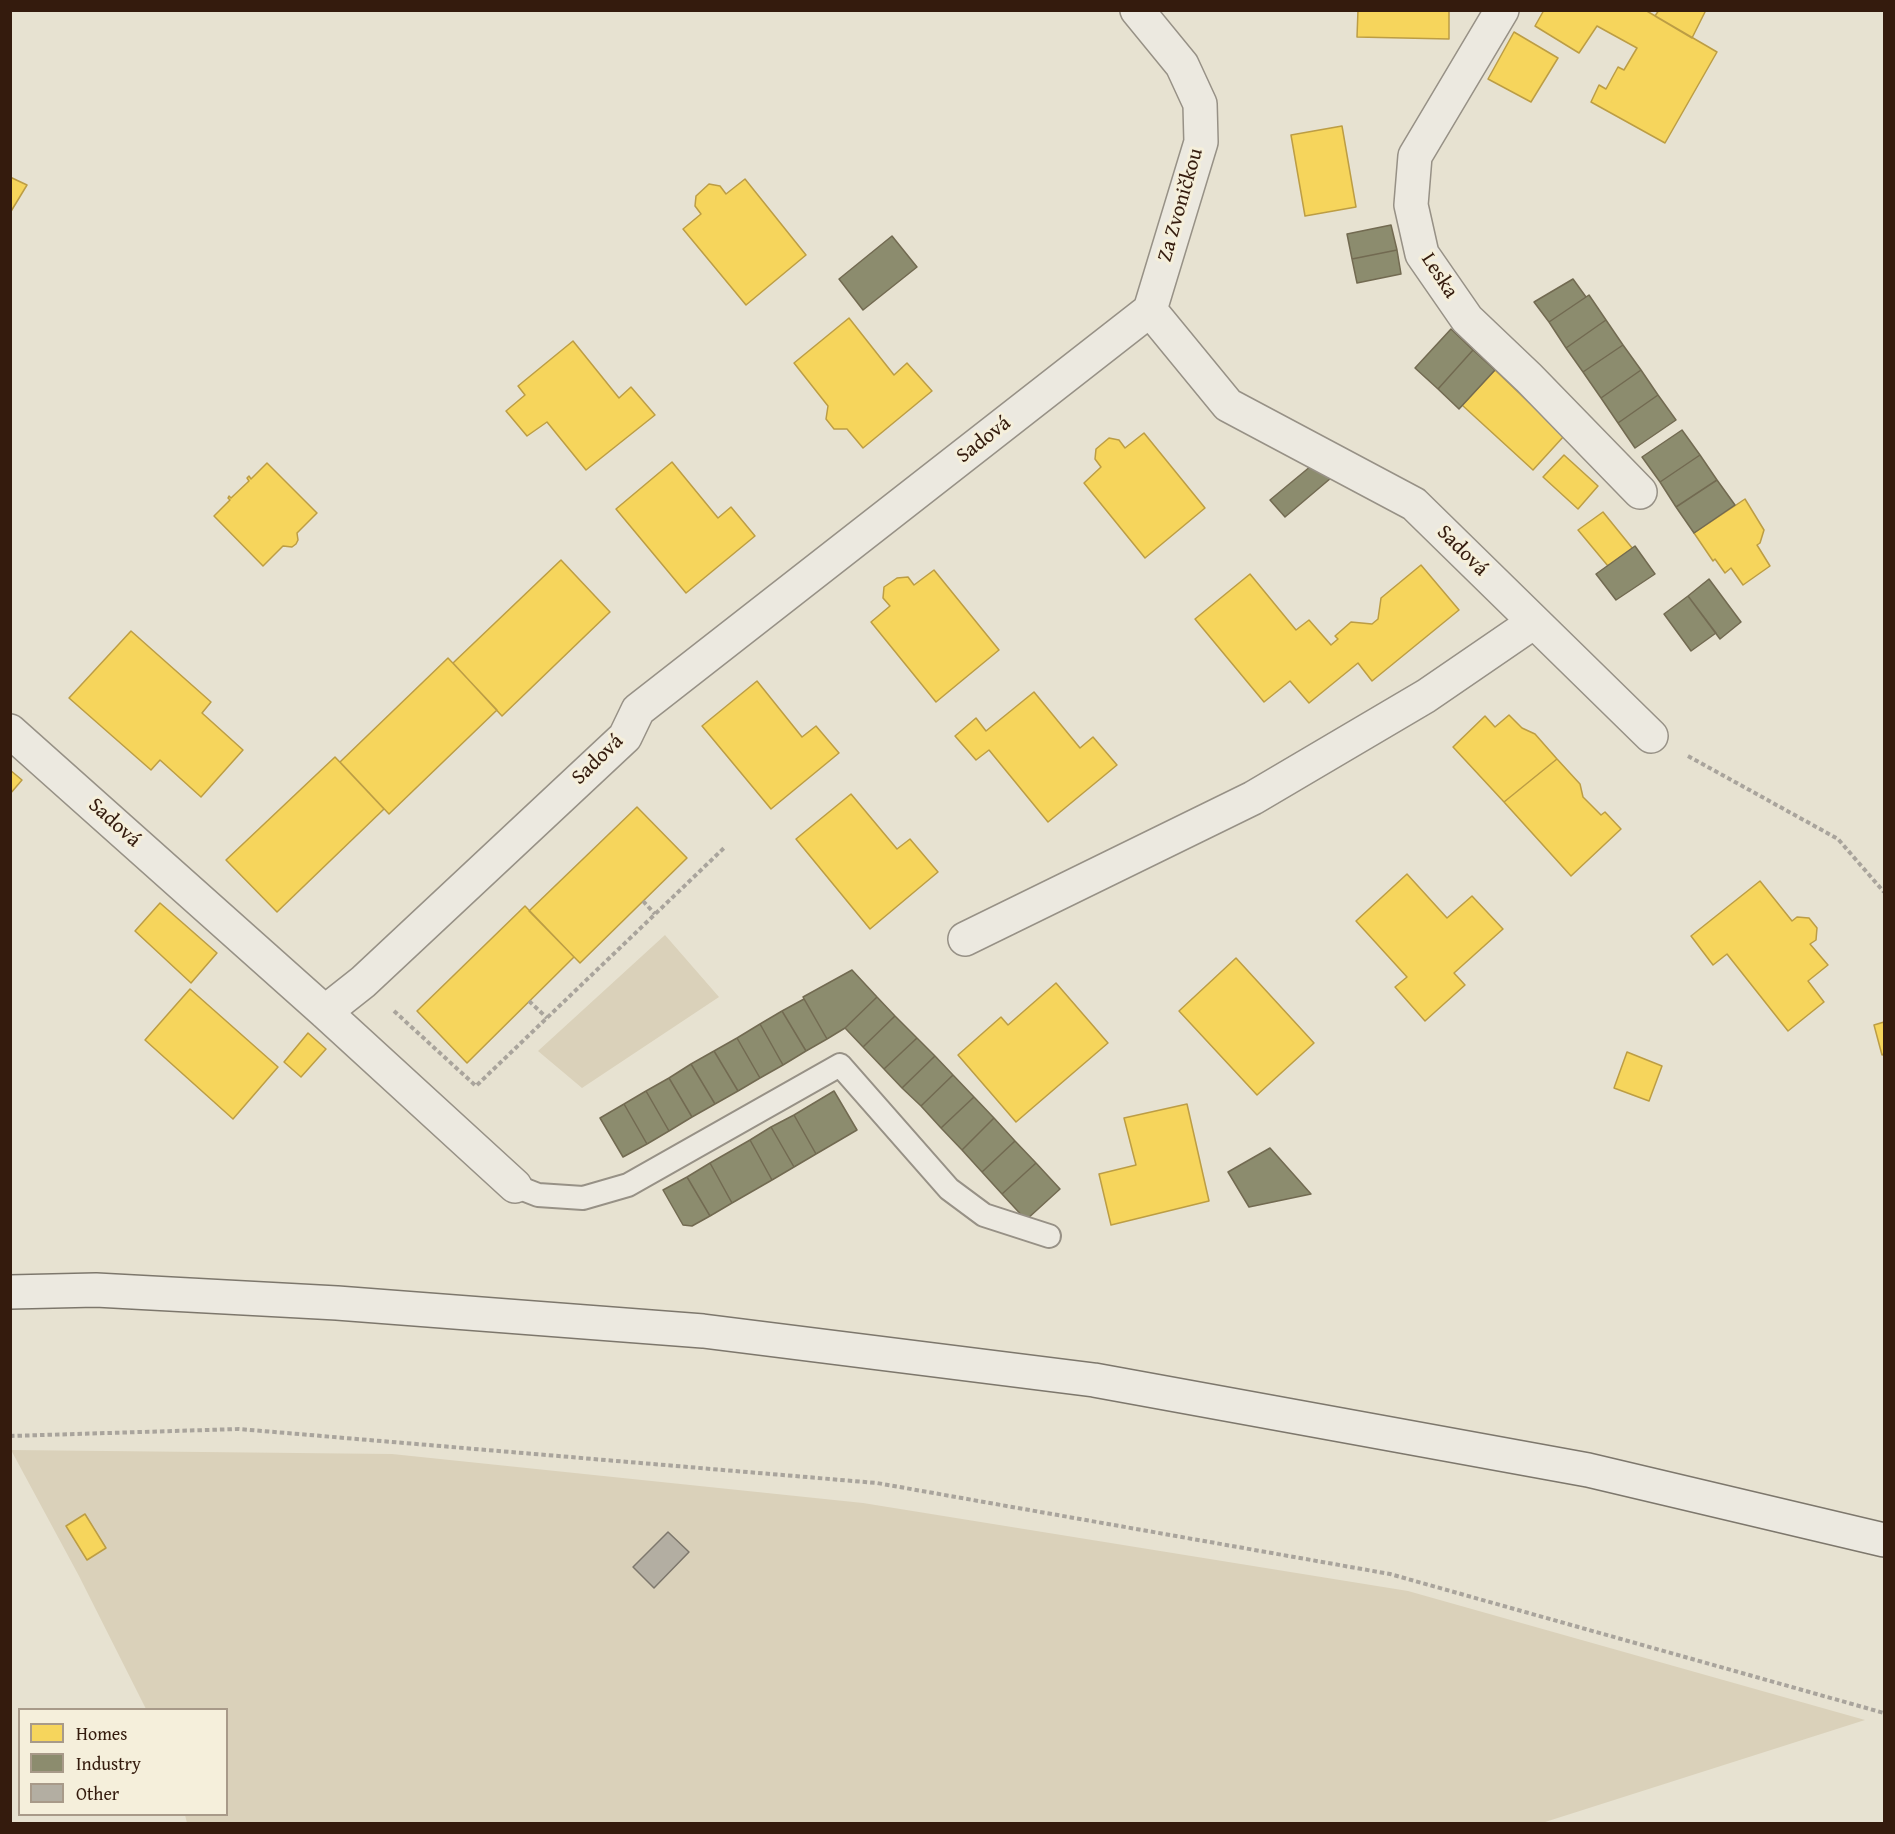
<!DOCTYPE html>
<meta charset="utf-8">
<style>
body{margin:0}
#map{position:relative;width:1895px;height:1834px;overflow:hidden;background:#e7e2d1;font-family:"Gentium Book Plus",serif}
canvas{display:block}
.frame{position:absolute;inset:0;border:12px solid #341b0d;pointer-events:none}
.legend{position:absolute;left:18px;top:1708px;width:210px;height:108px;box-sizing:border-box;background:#f5efdb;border:2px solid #a89a89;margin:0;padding:8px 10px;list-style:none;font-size:18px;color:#341b0d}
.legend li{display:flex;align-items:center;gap:12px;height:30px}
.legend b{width:30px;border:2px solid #a89a89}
</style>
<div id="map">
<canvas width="1895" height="1834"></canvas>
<div class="frame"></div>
<ul class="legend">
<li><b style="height:16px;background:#f6d55c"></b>Homes</li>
<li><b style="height:16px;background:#8c8c6e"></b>Industry</li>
<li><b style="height:16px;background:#b3aea2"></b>Other</li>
</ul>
</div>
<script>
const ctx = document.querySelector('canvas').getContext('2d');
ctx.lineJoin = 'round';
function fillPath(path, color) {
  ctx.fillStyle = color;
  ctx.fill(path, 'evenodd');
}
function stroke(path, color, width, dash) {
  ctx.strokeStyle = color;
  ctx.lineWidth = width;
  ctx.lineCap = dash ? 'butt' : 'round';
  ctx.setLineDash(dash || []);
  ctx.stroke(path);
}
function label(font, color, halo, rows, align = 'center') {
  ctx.font = font + ' "Gentium Book Plus",serif';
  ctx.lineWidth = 6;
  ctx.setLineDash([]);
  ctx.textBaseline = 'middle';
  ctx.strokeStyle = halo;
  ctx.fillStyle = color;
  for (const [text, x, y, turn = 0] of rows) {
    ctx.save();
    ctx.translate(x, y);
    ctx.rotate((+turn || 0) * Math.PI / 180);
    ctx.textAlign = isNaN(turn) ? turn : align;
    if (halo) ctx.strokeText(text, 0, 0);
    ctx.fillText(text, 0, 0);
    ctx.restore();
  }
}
fillPath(new Path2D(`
 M665,935l54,62 -137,91 -44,-37z
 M11,1450l381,4 471,49 545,88 457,129 -323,103h-1355l-2,-8 41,-1v-104l-80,-1 -67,-133z`), '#dad1ba');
const homes = new Path2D(`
 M1358,10h91v29l-92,-2z
 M1544,10h101l72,42 -52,91 -74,-41 8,-17 7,4 12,-22 6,3 13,-22 -40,-22 -18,27 -44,-27z
 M1659,10h44l2,2 -13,26 -37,-22z
 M1514,32l44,26 -27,44 -43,-23z
 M1342,126l14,81 -51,9 -14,-81z
 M10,177l17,8 -17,28z
 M745,179l61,76 -60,50 -63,-76 18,-15 -6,-8 1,-10 13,-12 11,2 6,8z
 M849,318l45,57 13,-12 25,28 -69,57 -16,-19h-13l-8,-10 2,-13 -34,-43z
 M573,341l46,57 12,-11 24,28 -69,55 -39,-48 -20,14 -21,-25 19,-16 -7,-9z
 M1495,370l69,66 -31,34 -71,-65z
 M1144,433l61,75 -60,50 -61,-75 17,-16 -6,-8 1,-10 13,-11 10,2 6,8z
 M1564,455l34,31 -20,23 -35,-32z
 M672,462l46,56 13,-11 24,29 -69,57 -70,-84z
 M267,463l50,50 -20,20 1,7 -2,4 -4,3 -9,-1 -20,20 -49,-50 16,-16 -2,-2 1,-2 2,2 18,-17 -2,-3 2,-2 2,3z
 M1745,499l19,31 -4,13 -3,2 13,21 -27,19 -12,-17 -6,5 -10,-14 -2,2 -19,-28z
 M1603,512l30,37 -25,17 -30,-36z
 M561,560l49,52 -108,104 -49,-53z
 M1421,565l38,45 -87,71 -14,-18 -49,40 -19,-22 -26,21 -69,-83 55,-45 46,56 13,-10 22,25 7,-6 -3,-3 16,-14 21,2 6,-5 3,-21z
 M934,570l65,80 -63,52 -65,-80 19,-16 -7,-8 1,-11 13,-9 11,-1 6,8z
 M131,631l80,71 -9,11 41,37 -42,47 -41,-37 -9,10 -82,-72z
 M448,658l49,52 -108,104 -49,-52z
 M757,681l45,56 14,-11 23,27 -68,56 -69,-83z
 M1034,692l46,56 13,-11 24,28 -69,57 -59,-72 -13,10 -21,-24 21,-18 10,13z
 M1509,715l13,13 13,6 22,25 -53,43 -51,-55 32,-31 10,11z
 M335,757l49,52 -107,103 -51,-52z
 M1557,759l23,25 3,13 18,18 4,-3 16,17 -50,47 -67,-74z
 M10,770l12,10 -12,14z
 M851,794l46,55 13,-10 28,33 -68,57 -74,-90z
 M637,807l50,51 -107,105 -51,-52z
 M1407,874l40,44 25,-22 31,33 -49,44 11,12 -40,36 -30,-34 12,-10 -51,-56z
 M1760,881l32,40 5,-4 12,1 8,10 -1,12 -6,4 18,21 -20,16 16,21 -36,29 -61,-77 -14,11 -22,-29z
 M160,903l57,50 -26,30 -56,-52z
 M525,906l49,51 -107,106 -50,-52z
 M1236,958l78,85 -57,52 -78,-84z
 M1056,983l52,60 -92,79 -58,-67 43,-38 7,8z
 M190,989l88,78 -45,52 -88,-79z
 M1884,1022v32l-2,1 -8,-30z
 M308,1033l18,16 -25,28 -17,-15z
 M1627,1052l35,14 -13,35 -35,-13z
 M1187,1104l22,97 -98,24 -12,-51 37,-9 -12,-47z
 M85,1514l21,34 -19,12 -21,-34z`);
fillPath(homes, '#f6d55c');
stroke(homes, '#bc9d44', 1.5);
const industry = new Path2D(`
 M1391,225l6,25 -45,9 -5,-25z
 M892,236l25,31 -54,43 -24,-31z
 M1397,250l4,24 -44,9 -5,-24z
 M1573,279l13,18 -37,25 -15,-20z
 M1589,295l17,25 -40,28 -17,-26z
 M1606,320l17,25 -40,27 -17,-24z
 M1451,329l22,21 -35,39 -23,-21z
 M1623,345l18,25 -40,28 -18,-26z
 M1473,350l22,20 -36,39 -21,-20z
 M1641,370l17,25 -40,28 -17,-25z
 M1658,395l18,25 -41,28 -17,-25z
 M1682,430l18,25 -40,27 -18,-25z
 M1700,455l17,25 -41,27 -16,-25z
 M1317,461l14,17 -46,39 -15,-17z
 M1717,480l18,25 -41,28 -18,-26z
 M1635,546l20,28 -39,26 -20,-26z
 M1709,579l32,43 -21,17 -32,-43z
 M1688,596l28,37 -25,18 -27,-37z
 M852,970l25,27 -32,31 -18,11 -24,-42z
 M877,997l18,19 -32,31 -18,-19z
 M804,999l23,40 -21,12 -24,-40z
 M782,1011l24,40 -23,14 -23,-41z
 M895,1016l22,22 -33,31 -21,-22z
 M760,1024l23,41 -23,13 -23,-40z
 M737,1038l23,40 -22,13 -24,-40z
 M917,1038l18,18 -33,32 -18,-19z
 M714,1051l24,40 -23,13 -24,-40z
 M935,1056l18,19 -32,31 -19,-18z
 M691,1064l24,40 -23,13 -23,-39z
 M953,1075l21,22 -33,31 -20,-22z
 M669,1078l23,39 -23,14 -23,-40z
 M646,1091l23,40 -22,13 -23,-40z
 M834,1091l23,39 -41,24 -22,-39z
 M974,1097l20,21 -32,32 -21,-22z
 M624,1104l23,40 -24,13 -23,-39z
 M794,1115l22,39 -22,13 -23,-40z
 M994,1118l21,23 -33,31 -20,-22z
 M771,1127l23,40 -22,13 -22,-40z
 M750,1140l22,40 -40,23 -22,-40z
 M1015,1141l21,22 -34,31 -20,-22z
 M1270,1148l41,46 -62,13 -21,-35z
 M710,1163l22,40 -22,13 -23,-39z
 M1036,1163l24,26 -34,31 -24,-26z
 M687,1177l23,39 -18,10 -9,-1 -20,-35z`);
fillPath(industry, '#8c8c6e');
stroke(industry, '#726a51', 1.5);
const building = new Path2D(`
 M668,1532l21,20 -35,36 -21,-21z`);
fillPath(building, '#b3aea2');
stroke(building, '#7d776c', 1.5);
const service = new Path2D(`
 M515,1186l23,9 45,3 45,-13 212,-120 109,124 35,26 65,21`);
const minor = new Path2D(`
 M1137,10l45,55 18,39 1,38 -51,168
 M1502,10l-87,146 -4,49 11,49 45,65 62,59 111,114
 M1150,310l78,95 186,99 237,232
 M10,731l315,281 190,174
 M965,939l288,-141 173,-102 108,-74
 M325,1012l38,-30 262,-245 13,-27 512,-400`);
const secondary = new Path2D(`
 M10,1292l86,-2 241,13 366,28 391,49 494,90 296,70`);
stroke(service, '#979186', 26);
stroke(minor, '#979186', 36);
stroke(secondary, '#7d776c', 36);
stroke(new Path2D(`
 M1688,756l150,83 46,53
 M643,901l12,13
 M529,1001l18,17
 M394,1011l82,75 249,-239
 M10,1436l229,-7 638,54 513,91 494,139`), '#a9a49c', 4, [4.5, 3]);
stroke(service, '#ece9e0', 22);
stroke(minor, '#ece9e0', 33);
stroke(secondary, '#ece9e0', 33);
label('21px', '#341b0d', '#f5efdb', [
 ["Za Zvoničkou",1181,205,-74],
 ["Leska",1439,276,57],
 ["Sadová",984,440,-38],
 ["Sadová",1462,551,45],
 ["Sadová",598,760,-44],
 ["Sadová",114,823,42]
]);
</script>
